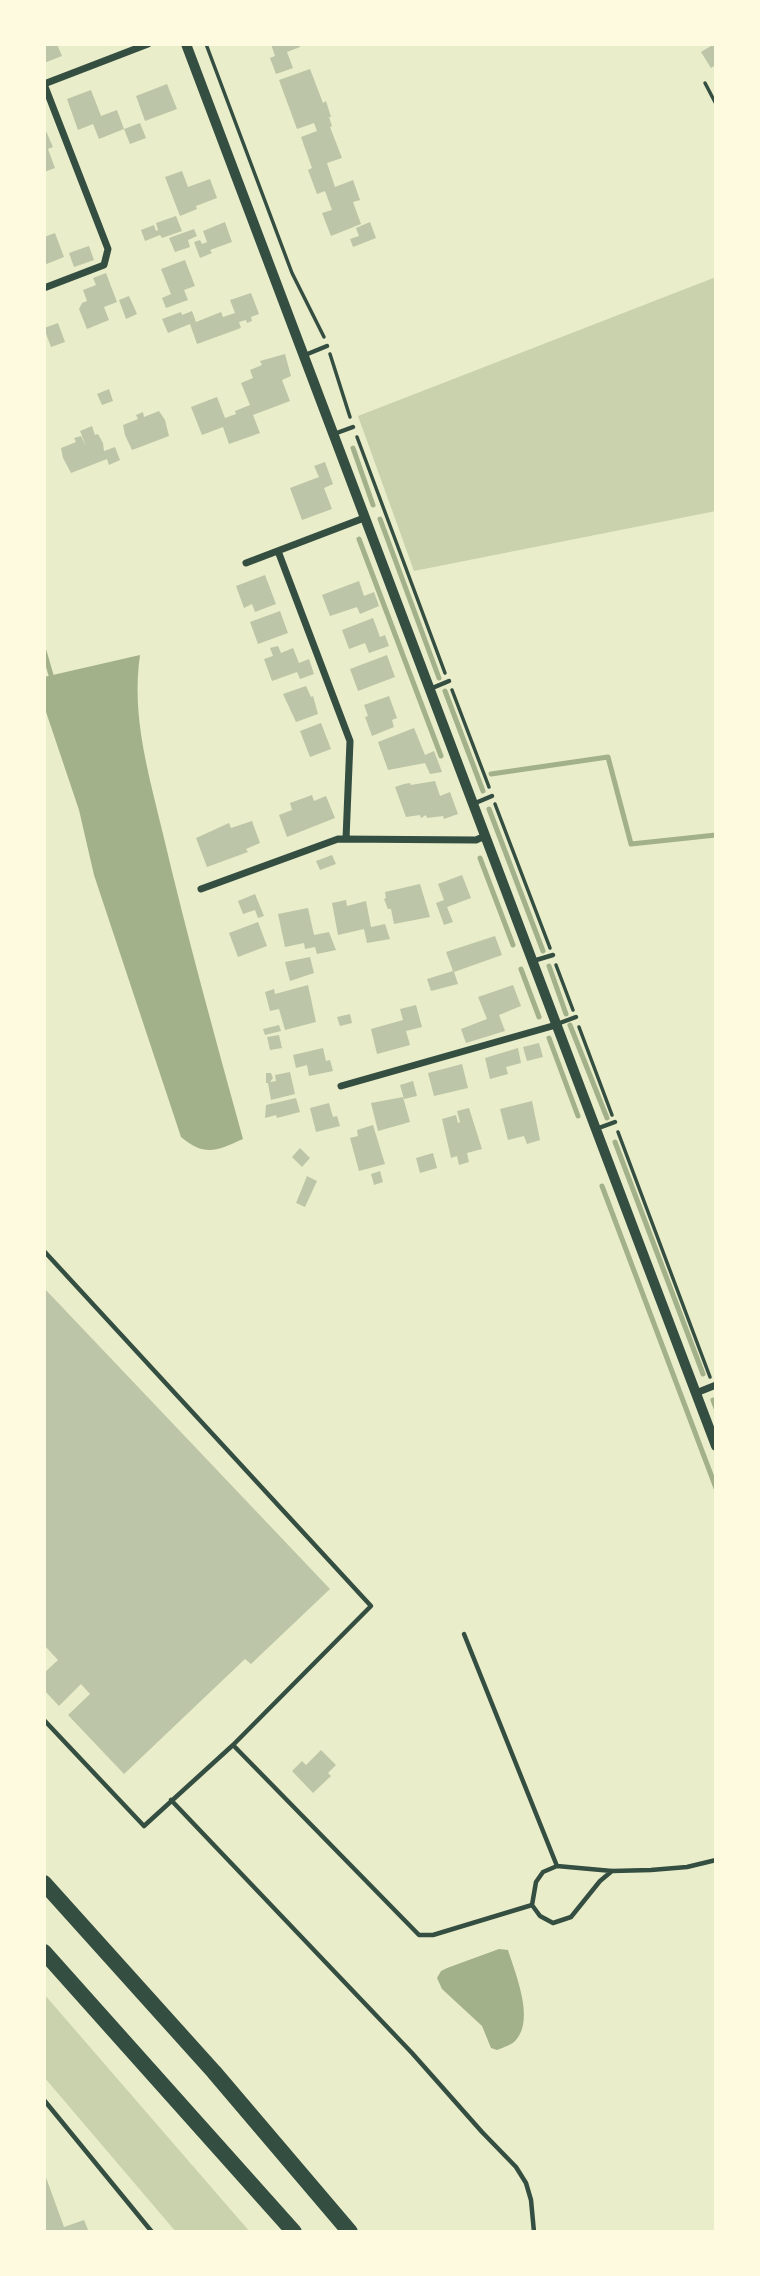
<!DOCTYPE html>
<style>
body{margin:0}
#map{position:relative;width:760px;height:2276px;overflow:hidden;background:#e9edc9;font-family:Mulish,sans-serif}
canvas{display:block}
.frame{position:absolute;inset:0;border:46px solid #fefae0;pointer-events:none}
</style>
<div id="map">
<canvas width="760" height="2276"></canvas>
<div class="frame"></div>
</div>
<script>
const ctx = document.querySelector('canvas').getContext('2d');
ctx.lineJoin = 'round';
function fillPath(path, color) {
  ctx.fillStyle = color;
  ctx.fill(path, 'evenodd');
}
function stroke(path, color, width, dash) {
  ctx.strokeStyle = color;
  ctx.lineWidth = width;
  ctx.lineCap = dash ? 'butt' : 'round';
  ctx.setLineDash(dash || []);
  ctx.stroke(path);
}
fillPath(new Path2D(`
 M716,277v234l-302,60 -56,-155z
 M44,1994l206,238h-74l-132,-155z`), '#cad2ad');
fillPath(new Path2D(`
 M140,655c-9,62 9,119 23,179 24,102 52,203 80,305 -27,12 -38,18 -62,-2l-87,-262 -15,-65 -35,-104v-29z
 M499,1949l9,1c7,23 27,69 8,90 -4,5 -12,7 -19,10l-6,-2 -9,-22 -40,-37 -5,-11 4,-7 6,-3z`), '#a3b18a');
stroke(new Path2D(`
 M353,448l20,57
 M380,519l59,159
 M359,539l82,217
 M44,651l7,24
 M445,691l38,100
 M491,774l117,-17 23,87 85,-9
 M489,809l54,142
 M480,858l33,87
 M549,966l17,48
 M521,969l18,48
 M570,1025l37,93
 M549,1038l29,78
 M615,1142l88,232
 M602,1186l114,302
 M713,1400l3,8`), '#a3b18a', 5);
fillPath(new Path2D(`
 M44,44h13l5,12 -18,7z
 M271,44h28l1,3 -13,5 6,16 -17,6 -6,-16 5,-2z
 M714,44h2v21l-5,3 -10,-16z
 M310,69l13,34 3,-2 5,16h-2l3,9 -2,1 12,31 -15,5 8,24 18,-7 7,20 -7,2 8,22 -30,12 -9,-23 10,-3 -7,-19 -8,3 -9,-24 4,-2 -11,-31 16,-6 -3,-8 -17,6 -18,-49z
 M167,84l10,25 -32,12 -9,-25z
 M91,90l10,26 16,-6 7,19 -25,10 -6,-15 -15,6 -11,-31z
 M140,123l6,15 -16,6 -6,-15z
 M46,131l7,16 -5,2 7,19 -11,4v-40z
 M182,171l6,16 22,-8 7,19 -21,8 1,3 -17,7 -15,-39z
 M176,216l6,15 -20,7 -2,-3 -15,6 -4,-11 13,-5 2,6 2,-1 -2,-7z
 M225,222l7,20 -22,8 2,3 -12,5 -6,-16 6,-2 2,4 5,-2 -4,-11z
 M370,222l6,16 -23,9 -3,-8 9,-3 -3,-8z
 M194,229l3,7 -9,4 2,7 -15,5 -6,-14z
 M55,233l9,24 -20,8v-28z
 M89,246l5,14 -20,7 -5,-14z
 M185,260l10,26 -11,4 4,10 -22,8 -4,-10 9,-4 -10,-25z
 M106,273l11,29 -13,5 5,13 -22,9 -8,-20 3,-6 5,-2 -4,-11 13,-5 -3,-7z
 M251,293l8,21 -8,3 1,4 -5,2 -1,-3 -7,2 2,6 -44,16 -7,-20 -22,9 -6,-14 19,-7 1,3 10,-4 4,11 25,-10 2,5 12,-4 -5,-13z
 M129,296l8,18 -11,5 -7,-19z
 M58,323l7,19 -14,5 -7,-19z
 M285,354l6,22 -9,4 8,21 -37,14 7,18 -31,11 -6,-17 -21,8 -11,-28 26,-10 8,21 11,-4 -1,-3 15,-6 -9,-22 12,-5 -3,-8 12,-5 -2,-4z
 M109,389l4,12 -11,4 -5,-11z
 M159,411l6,9 4,16 -37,14 -7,-15 -2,-10 15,-6 -2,-4 7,-3 1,5z
 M92,426l3,9 3,-1 5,9 1,8 11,-4 5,13 -11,5 -2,-6 -36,14 -8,-15 -2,-10 15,-6 -2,-4 7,-2 5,10 -6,-15z
 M325,462l8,22 -9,4 8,21 -30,11 -12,-32 29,-11 -5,-11z
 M265,575l11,29 -21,8 -3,-8 -8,4 -8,-22z
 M359,581l5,15 10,-4 5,14 -19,8 -3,-7 -27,9 -8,-21z
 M280,611l8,22 -30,11 -8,-22z
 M373,618l7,19 5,-2 4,11 -20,7 -4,-10 -16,6 -7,-19z
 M278,646l3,7 12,-5 6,15 10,-4 5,15 -14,5 -3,-7 -25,9 -8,-22 9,-3 -3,-8z
 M387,655l8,22 -37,14 -8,-22z
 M306,686l5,11 2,-1 5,18 -22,8 -13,-28z
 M389,696l8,22 -5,2 2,7 -22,9 -7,-19 3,-1 -4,-11z
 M321,723l10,26 -21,8 -10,-26z
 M414,728l11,27 9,-4 8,21 -12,2 -5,-11 -37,7 -10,-28z
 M435,781l5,15 10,-4 8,22 -14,5 -1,-3 -16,2 -1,-3 -5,3 -1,-3 -14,2 -11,-30 9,-3 6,-1 1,2z
 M312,795l2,6 12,-5 9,22 -48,19 -8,-22 13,-5 -2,-7z
 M252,821l8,22 -14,6 2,3 -41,15 -11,-29 33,-15 2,5z
 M332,855l4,9 -16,6 -4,-9z
 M462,875l9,23 -24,9 6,15 -9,3 -8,-22 8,-3 -6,-16z
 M420,884l10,33 -36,7 -3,-15h-3l-4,-10 2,-1 -1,-6z
 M255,894l9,22 -6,2 -3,-8 -12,4 -5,-13z
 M346,900l1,6 19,-5 5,26 14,-3 5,15 -23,4 -3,-14 -26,6 -6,-32z
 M308,908l6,27 15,-3 7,18 -19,4 -2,-7 -10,2 -1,-6 -19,4 -7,-33z
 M258,922l9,24 -29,11 -9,-24z
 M495,936l7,19 -48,17 4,12 -27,7 -4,-12 26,-8 -7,-19z
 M310,957l4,16 -24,8 -5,-19z
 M308,985l8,37 -31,8 -6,-21 -9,2 -5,-19 9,-3 1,5z
 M513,985l8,21 -22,9 6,16 -39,12 -5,-14 26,-10 -9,-22z
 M416,1005l6,22 -16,4 4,14 -33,9 -6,-25 32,-9 -3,-11z
 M350,1014l2,9 -12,3 -3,-9z
 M279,1025l2,6 -16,4 -2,-6z
 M279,1035l3,13 -12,2 -3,-13z
 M539,1043l4,14 -16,4 -4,-14z
 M323,1048l3,13 4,-1 3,11 -24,5 -2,-11 -11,3 -3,-13z
 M518,1048l3,15 -15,4 2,7 -18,5 -5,-21z
 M462,1064l6,24 -34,8 -6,-23z
 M290,1072l5,22 -24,6 -3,-17h-2v-10h5l2,5 -3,4 6,-1 -1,-6z
 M413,1081l4,15 -13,3 -4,-14z
 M403,1097l7,25 -32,9 -7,-28z
 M296,1098l4,14 -23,6 -1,-3 -11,3 1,-13z
 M532,1101l8,39 -13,4 -3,-8 -16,4 -8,-31z
 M329,1103l4,14 4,-1 3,10 -24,6 -6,-24z
 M469,1108l13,41 -15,4 2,9 -10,3 -2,-9 -6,2 -9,-39 14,-4 2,8 2,-1 -3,-11z
 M373,1125l12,39 -26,7 -9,-33 8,-2 -1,-6z
 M300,1148l10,10 -8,9 -10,-10z
 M433,1153l4,15 -17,5 -4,-15z
 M380,1171l3,11 -9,3 -3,-11z
 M307,1176l10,5 -12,26 -9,-4z
 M44,1288l286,301 -79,75 -6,-5 -121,115 -56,-59 22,-21 -9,-10 -22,22 -15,-16v-17l14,-13 -14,-15z
 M321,1750l15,15 -8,8 3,3 -18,17 -21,-22 10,-10 4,4z
 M44,2172l20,55 20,-7 5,12h-45z`), '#bcc5a7');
stroke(new Path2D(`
 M206,44l86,229 32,64
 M705,83l11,21
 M330,354l20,63
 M357,437l88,236
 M452,690l37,97
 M495,804l55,144
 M556,965l17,45
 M579,1027l33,88
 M618,1132l92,245`), '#344e41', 3.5);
stroke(new Path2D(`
 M305,355l22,-9
 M334,434l19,-7
 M430,689l19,-8
 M473,804l19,-8
 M533,961l20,-6
 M557,1024l19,-7
 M596,1129l19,-7
 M44,1251l327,355 -138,139 -89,81 -100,-106
 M464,1634l93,232
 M233,1745l186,190h14l99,-30
 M171,1800l241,253 70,79 34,35 10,16 5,17 3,32
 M612,1871l-12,10 -29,36 -18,6 -13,-7 -8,-11 4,-23 7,-10 14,-6 55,5 39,-1 36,-3 29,-7
 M44,2100l108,132`), '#344e41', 4.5);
stroke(new Path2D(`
 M44,84l104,-40
 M44,288l60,-23 4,-16 -64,-165
 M278,551l72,190 -4,98
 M246,563l118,-45
 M201,889l137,-50 138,1 9,-4
 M341,1086l215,-61
 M696,1393l20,-8`), '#344e41', 7);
stroke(new Path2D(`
 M186,44c179,466 352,935 530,1402`), '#344e41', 10);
stroke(new Path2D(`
 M44,1883l170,189 136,160
 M44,1952l250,280`), '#344e41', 16);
</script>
